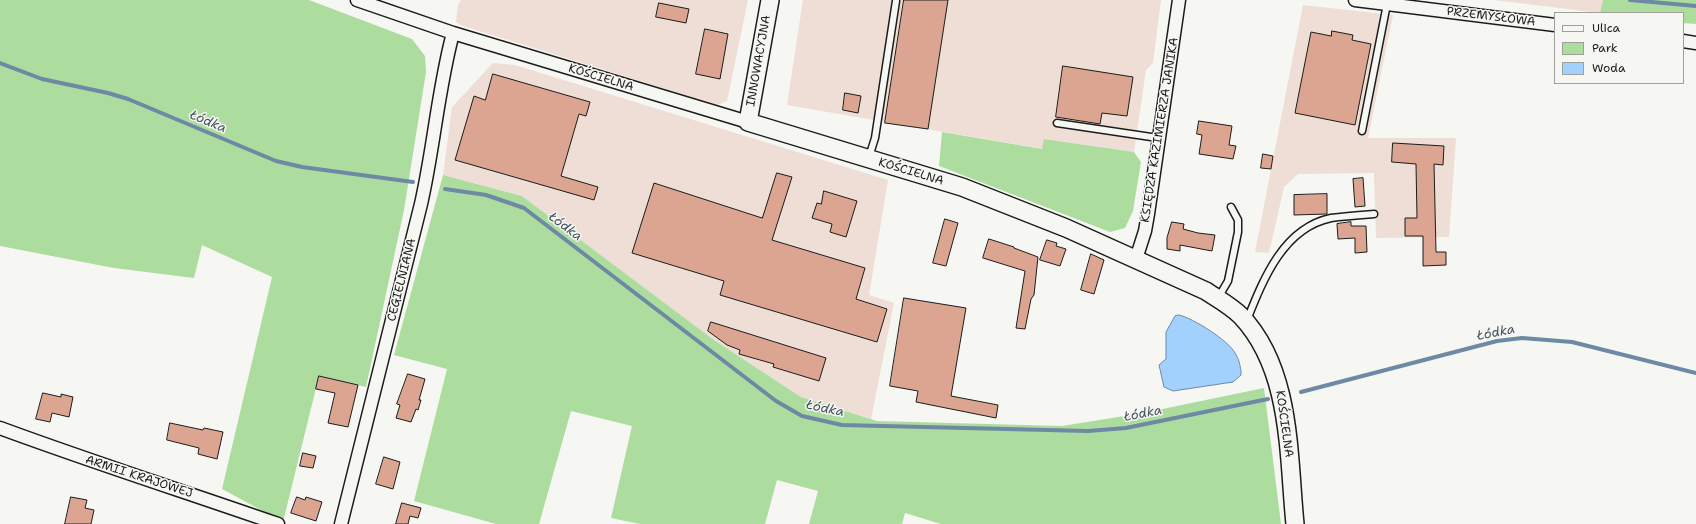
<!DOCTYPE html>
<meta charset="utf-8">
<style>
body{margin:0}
#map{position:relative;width:1696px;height:524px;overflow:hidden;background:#f6f6f2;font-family:"Shantell Sans",sans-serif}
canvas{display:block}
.legend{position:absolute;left:1554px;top:12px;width:130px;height:72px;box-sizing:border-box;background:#f6f6f2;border:1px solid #9f9f9c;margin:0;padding:5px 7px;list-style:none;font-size:12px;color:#1c1c1c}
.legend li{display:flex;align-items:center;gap:8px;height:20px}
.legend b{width:20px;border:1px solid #9f9f9c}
</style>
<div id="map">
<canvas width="1696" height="524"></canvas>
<ul class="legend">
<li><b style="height:5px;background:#f6f6f2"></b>Ulica</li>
<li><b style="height:11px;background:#addd9e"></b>Park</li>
<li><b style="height:11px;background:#a3d1fe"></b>Woda</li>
</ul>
</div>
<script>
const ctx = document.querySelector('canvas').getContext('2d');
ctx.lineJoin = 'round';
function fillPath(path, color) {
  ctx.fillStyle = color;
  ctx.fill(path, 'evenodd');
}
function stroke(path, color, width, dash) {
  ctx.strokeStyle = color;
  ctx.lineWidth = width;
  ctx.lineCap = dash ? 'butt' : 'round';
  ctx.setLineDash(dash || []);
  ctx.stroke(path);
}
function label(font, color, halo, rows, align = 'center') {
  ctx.font = font + ' "Shantell Sans",sans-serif';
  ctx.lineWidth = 3;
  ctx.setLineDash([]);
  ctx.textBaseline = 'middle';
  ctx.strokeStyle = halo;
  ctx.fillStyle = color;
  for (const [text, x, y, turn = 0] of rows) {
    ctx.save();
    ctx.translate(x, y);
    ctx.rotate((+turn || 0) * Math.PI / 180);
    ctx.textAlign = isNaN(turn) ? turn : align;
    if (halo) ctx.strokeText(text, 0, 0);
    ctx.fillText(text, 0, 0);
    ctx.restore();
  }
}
fillPath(new Path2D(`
 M461,0h287l-21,101 -10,4 -257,-80 -4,-3 2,-17z
 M803,0h358l-8,63 -7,7 -12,82 -89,-13 -2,10 -256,-44z
 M1494,0h109l-3,13z
 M1303,5l90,10 -25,123h88l-7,99 -73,1 -2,-65 -76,1 -14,13 -15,66 -14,-1z
 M493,63l22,2 373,115 -19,115 25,8 -23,116 -70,-22 -87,-57 -192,-144 -79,-21 9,-68z`), '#eeded5');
fillPath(new Path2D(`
 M0,0h309l103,39 13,17 1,16 -22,138 -38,177 -47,-11 -36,146 -61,-33 50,-212 -70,-32 -8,33 -80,-10 -114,-22z
 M1603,0h93v24l-13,-1v-10h-83z
 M942,132l100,17 2,-10 90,13 7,10 -8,49 -8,17 -15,4 -171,-66z
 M443,175l79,21 192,144 87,57 76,24 185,5 81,-13 121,-25 17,136h-340l-36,-11 -3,11h-93l9,-33 -41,-11 -12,44h-125l-29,-6 21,-92 -61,-15 -32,113h-43l-82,-23 33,-132 -53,-14z`), '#addd9e');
const water = new Path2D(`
 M1179,315c14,3 50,26 56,38 4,6 5,12 6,18v4l-8,7 -60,9 -9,-4 -5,-22 7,-6v-27l9,-16z`);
fillPath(water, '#a3d1fe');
stroke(water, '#6d89a4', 1);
stroke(new Path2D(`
 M1630,0l66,6
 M0,63l42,16 66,14 20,6 148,62 26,6 111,15
 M445,189l41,6 38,13 252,193 26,15 40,9 246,6 38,-3 142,-29
 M1301,392l196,-51 25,-3 50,4 124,31`), '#6d89a4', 4);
const building = new Path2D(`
 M904,0h44l-20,129 -43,-6z
 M659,3l30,6 -3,14 -30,-6z
 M705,29l23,5 -8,45 -24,-5z
 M1332,31l21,4 -1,5 19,4 -16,81 -60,-12 16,-81 20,4z
 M1063,66l70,11 -6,39 -25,-3 -2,11 -44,-7z
 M493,74l97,28 -4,14 -7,-2 -18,62 37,11 -4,13 -139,-40 19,-64 11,4z
 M845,93l16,3 -3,17 -15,-3z
 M1199,121l33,5 -3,19 7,1 -3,13 -34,-5 3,-19 -5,-1z
 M1393,143l51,3 -1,19 -9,-1 2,88h10v13l-23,1v-30h-18v-18h12l-1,-54 -24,-2z
 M1263,154l10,2 -2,13 -10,-1z
 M777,173l15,4 -20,63 93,28 -9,31 31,10 -10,33 -157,-47 4,-14 -92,-28 22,-70 108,35z
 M1363,178l2,28 -10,1 -2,-28z
 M824,191l33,10 -11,36 -16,-5 2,-8 -20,-6 5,-15 4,1z
 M1327,194v20l-33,1v-20z
 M945,219l13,4 -12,43 -13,-3z
 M1172,222l12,2 -1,5 15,4 17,2 -3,16 -32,-6v6l-13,-2v-11z
 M1351,222v4h15l1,26 -12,1v-15l-17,1 -1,-15z
 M989,239l25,8v1l24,9 -4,38 -3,4 -6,30 -9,-1 9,-57 -42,-13z
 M1047,240l10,3 -1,3 10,3 -6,17 -20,-6z
 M1091,254l13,6 -10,34 -13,-4z
 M904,298l62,10 -15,88 47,9 -2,13 -80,-16 2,-11 -28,-5z
 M711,322l115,36 -7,23 -46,-14 1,-3 -35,-10 1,-4 -13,-5 -19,-14z
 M408,374l17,5 -6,21h2l-3,10 -2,-1 -5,13 -15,-4 4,-13 -3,-1z
 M319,376l39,9 -10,42 -20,-4 7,-30 -19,-4z
 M43,393l18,4v-3l12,3 -4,20 -17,-4 -2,9 -14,-3z
 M170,423l33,7 1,-2 19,4 -6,27 -19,-5 1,-6 -32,-8z
 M303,453l13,3 -3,12 -13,-2z
 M384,457l16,5 -7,27 -17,-5z
 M71,497l16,3 -2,8 9,2 -3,14h-26z
 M297,497l8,3 1,-3 16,5 -6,19 -25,-8z
 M402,503l19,5 -3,10 -8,-2 -2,8h-12z`);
fillPath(building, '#dba591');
stroke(building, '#1c1c1c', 1);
const lane = new Path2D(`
 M1057,123l101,15
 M1362,131l25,-127
 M869,157l6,-19 21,-137
 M1218,298l10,-17 10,-49v-12l-7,-13
 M1247,320c16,-40 36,-92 84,-102 14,-2 29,-3 43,-4`);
const street = new Path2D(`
 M357,0l96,33 295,89
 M1355,0l200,25
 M1683,41l13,2
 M1136,259l9,-28 3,-17 31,-214
 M0,428c92,34 186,64 278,96
 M341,524l80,-320c13,-57 17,-115 32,-171`);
const secondary = new Path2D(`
 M770,0l-22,122 214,65 104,41 140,63c12,8 25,15 35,25 51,54 47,139 54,208`);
stroke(lane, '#1c1c1c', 9);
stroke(street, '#1c1c1c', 15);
stroke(secondary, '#1c1c1c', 20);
stroke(lane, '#f6f6f2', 6);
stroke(street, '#f6f6f2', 12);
stroke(secondary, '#f6f6f2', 17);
label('12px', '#1c1c1c', '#f6f6f2', [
 ["PRZEMYSŁOWA",1491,17,7],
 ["INNOWACYJNA",759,61,-80],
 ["KOŚCIELNA",601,78,17],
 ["KSIĘDZA KAZIMIERZA JANIKA",1160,130,-81],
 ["KOŚCIELNA",911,172,17],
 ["CEGIELNIANA",402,280,-76],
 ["KOŚCIELNA",1284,424,82],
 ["ARMII KRAJOWEJ",139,477,18]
]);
label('italic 13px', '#445260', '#f6f6f2', [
 ["Łódka",208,122,23],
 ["Łódka",565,227,37],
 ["Łódka",1496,333,-11],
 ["Łódka",825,409,12],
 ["Łódka",1143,414,-11]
]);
</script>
